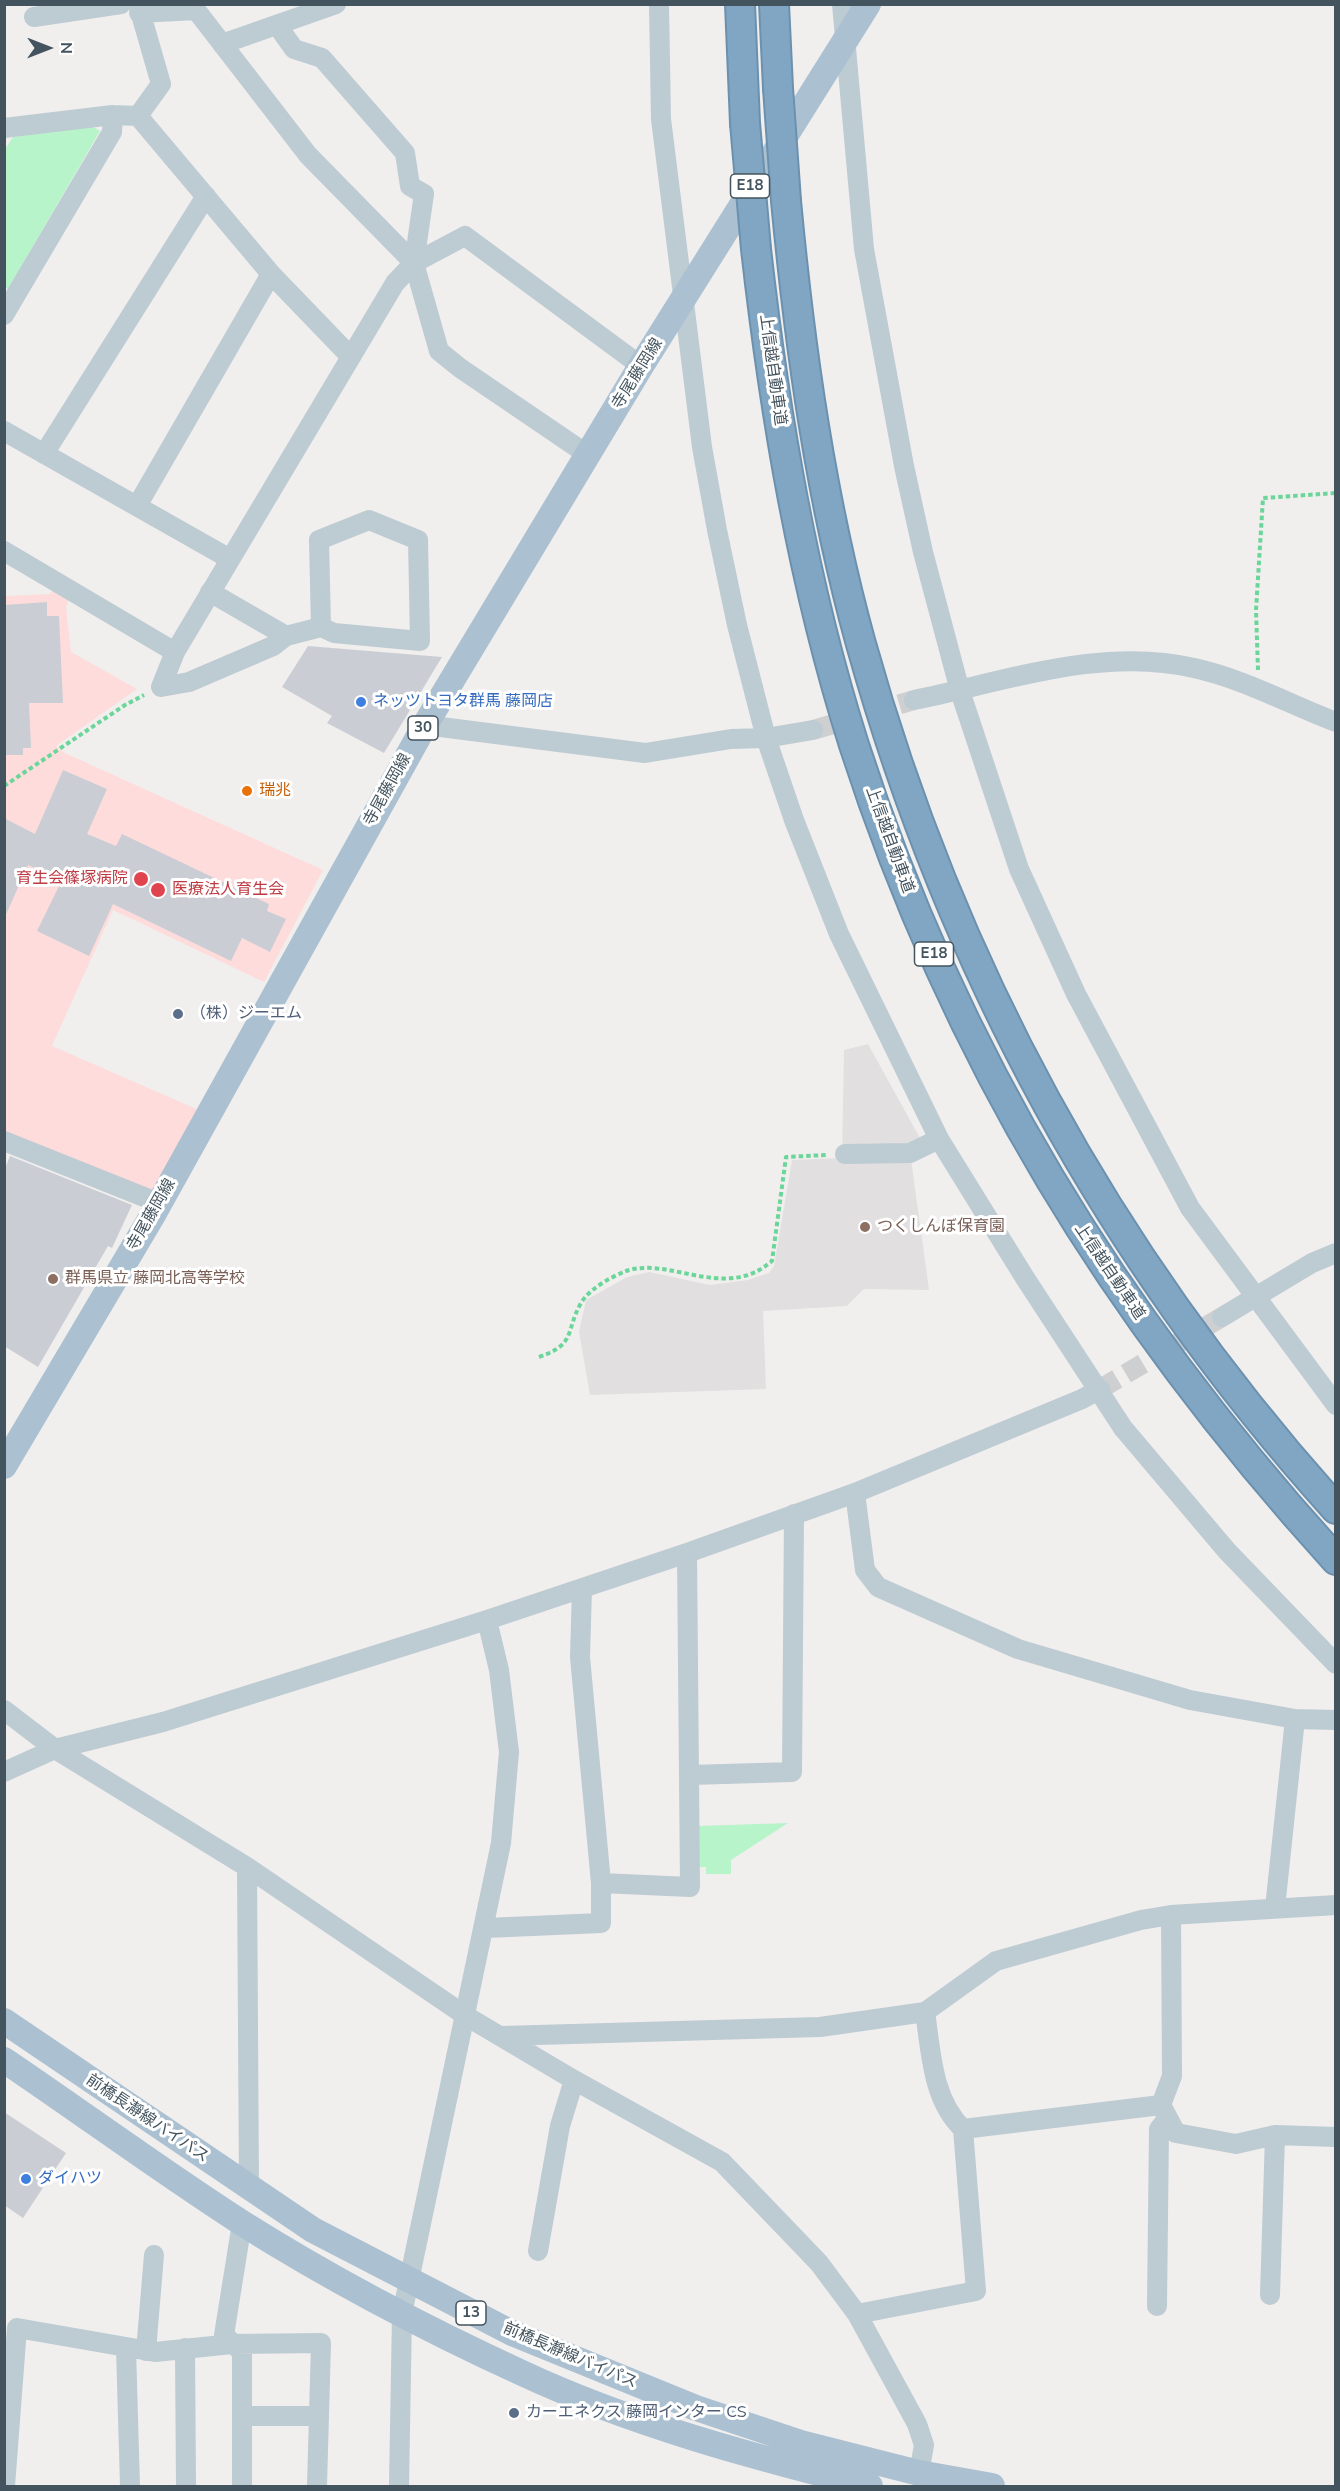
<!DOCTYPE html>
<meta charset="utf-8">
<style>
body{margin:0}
#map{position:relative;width:1340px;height:2491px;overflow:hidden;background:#f1eeee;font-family:"Nunito Sans",sans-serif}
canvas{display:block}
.frame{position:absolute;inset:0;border:6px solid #44545e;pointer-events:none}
.north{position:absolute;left:18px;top:18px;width:60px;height:60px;-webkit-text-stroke:4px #fff;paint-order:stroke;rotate:90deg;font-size:16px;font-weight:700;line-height:24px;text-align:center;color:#44545e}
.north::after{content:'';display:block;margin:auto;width:21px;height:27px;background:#44545e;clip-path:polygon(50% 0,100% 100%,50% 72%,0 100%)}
</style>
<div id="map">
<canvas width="1340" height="2491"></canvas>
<div class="frame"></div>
<div class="north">N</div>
</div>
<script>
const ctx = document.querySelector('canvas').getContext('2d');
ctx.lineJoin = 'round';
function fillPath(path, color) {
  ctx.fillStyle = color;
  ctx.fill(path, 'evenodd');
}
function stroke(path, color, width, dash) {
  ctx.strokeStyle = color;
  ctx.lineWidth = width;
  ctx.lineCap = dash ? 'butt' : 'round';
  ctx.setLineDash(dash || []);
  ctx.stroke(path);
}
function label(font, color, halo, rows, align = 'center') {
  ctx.font = font + ' "Nunito Sans","Noto Sans JP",sans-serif';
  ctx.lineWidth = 6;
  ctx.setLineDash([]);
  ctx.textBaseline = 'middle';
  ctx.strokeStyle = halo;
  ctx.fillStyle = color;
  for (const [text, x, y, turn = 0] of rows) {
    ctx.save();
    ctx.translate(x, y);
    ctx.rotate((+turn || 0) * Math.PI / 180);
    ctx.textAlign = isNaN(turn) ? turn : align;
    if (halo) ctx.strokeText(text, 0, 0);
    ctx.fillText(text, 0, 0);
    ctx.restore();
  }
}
fillPath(new Path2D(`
 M868,1044l53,96 -10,19 18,131 -65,-1 -17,17 -84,5 3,78 -176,6 -11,-63 7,-32 41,-23 22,-5 61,13 38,-5 21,-7 5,-7 18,-106 50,-2 2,-108z`), '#e2dfe0');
fillPath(new Path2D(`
 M54,587l16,10 -4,10 5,45 66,37 -81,57 9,7 258,117 -59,112 -151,-72 -61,136 147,64 -47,86 -147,-60 -1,-540 46,-2z`), '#fedcdc');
fillPath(new Path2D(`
 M92,126l8,5 -92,158 -3,-2v-138l8,-12z
 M788,1823l-57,37v14h-25v-7h-9v-41z`), '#b7f4ca');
fillPath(new Path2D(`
 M47,602v14h12l4,87h-34l2,45h-8v7h-19v-150z
 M308,646l134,11 -58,96 -57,-30 5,-7 -50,-29z
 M63,770l44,19 -20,45 29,12 6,-12 147,70 -2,7 19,8 -16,33 -28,-14 -11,23 -118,-57 -24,52 -52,-25 25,-51 -34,-15 -24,54v-101l31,16z
 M10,1156l122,49 -20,43 -4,-2 -70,121 -34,-21v-175z
 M4,2112l62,41 -43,65 -19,-13z`), '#caced4');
stroke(new Path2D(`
 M813,730l101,-30
 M1100,1389l122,-72`), '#cecfd1', 20, [20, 10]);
const highway = new Path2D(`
 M740,4l5,119
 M774,4l4,84
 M786,201c14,149 35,299 75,443 91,326 248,613 475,865
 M756,249c19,168 47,335 98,496 101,313 262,573 482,815`);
stroke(highway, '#6b91af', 32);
stroke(new Path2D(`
 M1258,670l-2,-60 7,-112 73,-5
 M4,786l121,-81 19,-10
 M539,1357c38,-13 26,-26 42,-54 8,-14 30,-26 45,-32 44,-15 99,31 146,-10l14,-104 40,-2`), '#6bd69a', 4, [4.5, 3]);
stroke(new Path2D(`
 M138,4l23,80 -23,32
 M659,4l2,115 41,328 15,83 20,95 29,113 28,82 45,114 100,205 86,139 98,150 104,123 109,113
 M842,4l22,245 40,217 19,86 37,139 59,178 57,125 114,214 146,197
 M139,13l57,-3 112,145 106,108
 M34,17l87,-13
 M277,25l17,24 28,9 83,95 5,33 14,8 -10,69 25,88 21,17 128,87
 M222,44l114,-40
 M4,128l109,-13 25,1 133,158 80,83
 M4,315l108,-183 1,-17
 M4,431l226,128
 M44,454l162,-258
 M137,506l134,-232
 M4,551l171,101
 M210,592l76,44
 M321,627l-2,-87 50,-20 49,20 2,101 -86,-8 -13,-6 -35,9 -13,10 -84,36 -28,5 14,-35 220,-369 19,-20 51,-27 176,130
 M914,700c90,-18 188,-54 280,-32 50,11 95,36 142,54
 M425,725l220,28 86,-14 35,-1 47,-8
 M4,1141l155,62
 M845,1154l65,-1 29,-14
 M1222,1317l90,-54 24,-10
 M855,1493l10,77 13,17 140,62 172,51 105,19 41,1
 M4,1710l51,39 192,118 219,149 108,64 148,82 97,101 38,51 60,110 7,21 -5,28
 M4,1772l51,-23 108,-27 324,-102 200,-67 168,-60 227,-94 18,-10
 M690,1775l102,-3 2,-258
 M247,1867l2,321
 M601,1883l89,4 -3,-334
 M1275,1908l20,-189
 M1171,1915l1,161 -11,29 15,28 60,11 39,-9 61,2
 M486,1928l115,-5v-40l-21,-226 2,-69
 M925,2012c6,39 7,88 38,117
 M501,2036l319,-9 105,-15 71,-51 145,-41 30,-5 165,-10
 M242,2223l-18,112 18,17v134
 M538,2251l22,-125 14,-46
 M1270,2295l5,-160
 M1157,2306l2,-177 9,-11
 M857,2314l119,-23 -13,-162 198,-24
 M126,2348l4,138
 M185,2348l1,138
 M146,2351l8,-96
 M242,2416h77
 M5,2486l12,-158 138,24 77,-8 89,-1 -4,143
 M399,2486l3,-172 99,-471 8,-91 -10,-82 -12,-50`), '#bdcbd2', 20);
stroke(new Path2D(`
 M4,1466l150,-253 271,-488 216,-359 227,-362
 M4,2021l309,209 199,103 184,75 105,35 118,30 73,13
 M4,2060c80,54 157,111 238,163 89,56 184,106 280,150 109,51 232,84 348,113`), '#abc1d1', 26);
stroke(highway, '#80a6c3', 28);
const highwayBridge = new Path2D(`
 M778,88l8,113
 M745,123l11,126`);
stroke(highwayBridge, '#6b91af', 32, []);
stroke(highwayBridge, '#80a6c3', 28);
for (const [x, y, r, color] of [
 [361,702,6,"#3f7fe0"],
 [247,791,6,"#e8710a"],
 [141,879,8,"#e0444e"],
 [158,890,8,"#e0444e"],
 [178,1014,6,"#5c6f8a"],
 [865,1227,6,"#8d6e63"],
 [53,1279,6,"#8d6e63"],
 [26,2179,6,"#3f7fe0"],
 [514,2413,6,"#5c6f8a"]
]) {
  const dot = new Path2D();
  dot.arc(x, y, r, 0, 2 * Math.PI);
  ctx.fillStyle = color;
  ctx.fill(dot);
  stroke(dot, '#fff', 2);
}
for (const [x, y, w] of [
 [750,186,39],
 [423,728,30],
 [934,954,39],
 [471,2313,30]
]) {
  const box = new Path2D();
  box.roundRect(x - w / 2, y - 12, w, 24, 4.5);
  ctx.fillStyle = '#fff';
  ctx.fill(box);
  stroke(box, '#44545e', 1.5);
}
label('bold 15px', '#44545e', null, [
 ["E18",750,186],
 ["30",423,728],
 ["E18",934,954],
 ["13",471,2313]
]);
label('16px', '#44545e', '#fff', [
 ["上信越自動車道",772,370,82],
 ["寺尾藤岡線",638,374,-58],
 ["寺尾藤岡線",388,790,-61],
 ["上信越自動車道",889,840,70],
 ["寺尾藤岡線",152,1215,-60],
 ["上信越自動車道",1109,1272,56],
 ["前橋長瀞線バイパス",147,2119,34],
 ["前橋長瀞線バイパス",570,2356,23]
]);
label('16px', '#366cbe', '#fff', [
 ["ネッツトヨタ群馬 藤岡店",373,702],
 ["ダイハツ",38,2179]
], 'left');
label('16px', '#c56008', '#fff', [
 ["瑞兆",259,791]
], 'left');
label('16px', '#be3a42', '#fff', [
 ["育生会篠塚病院",128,879],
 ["医療法人育生会",172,890,"left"]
], 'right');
label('16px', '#4e5e75', '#fff', [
 ["（株）ジーエム",190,1014],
 ["カーエネクス 藤岡インター CS",526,2413]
], 'left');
label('16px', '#785e54', '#fff', [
 ["つくしんぼ保育園",877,1227],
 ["群馬県立 藤岡北高等学校",65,1279]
], 'left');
</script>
